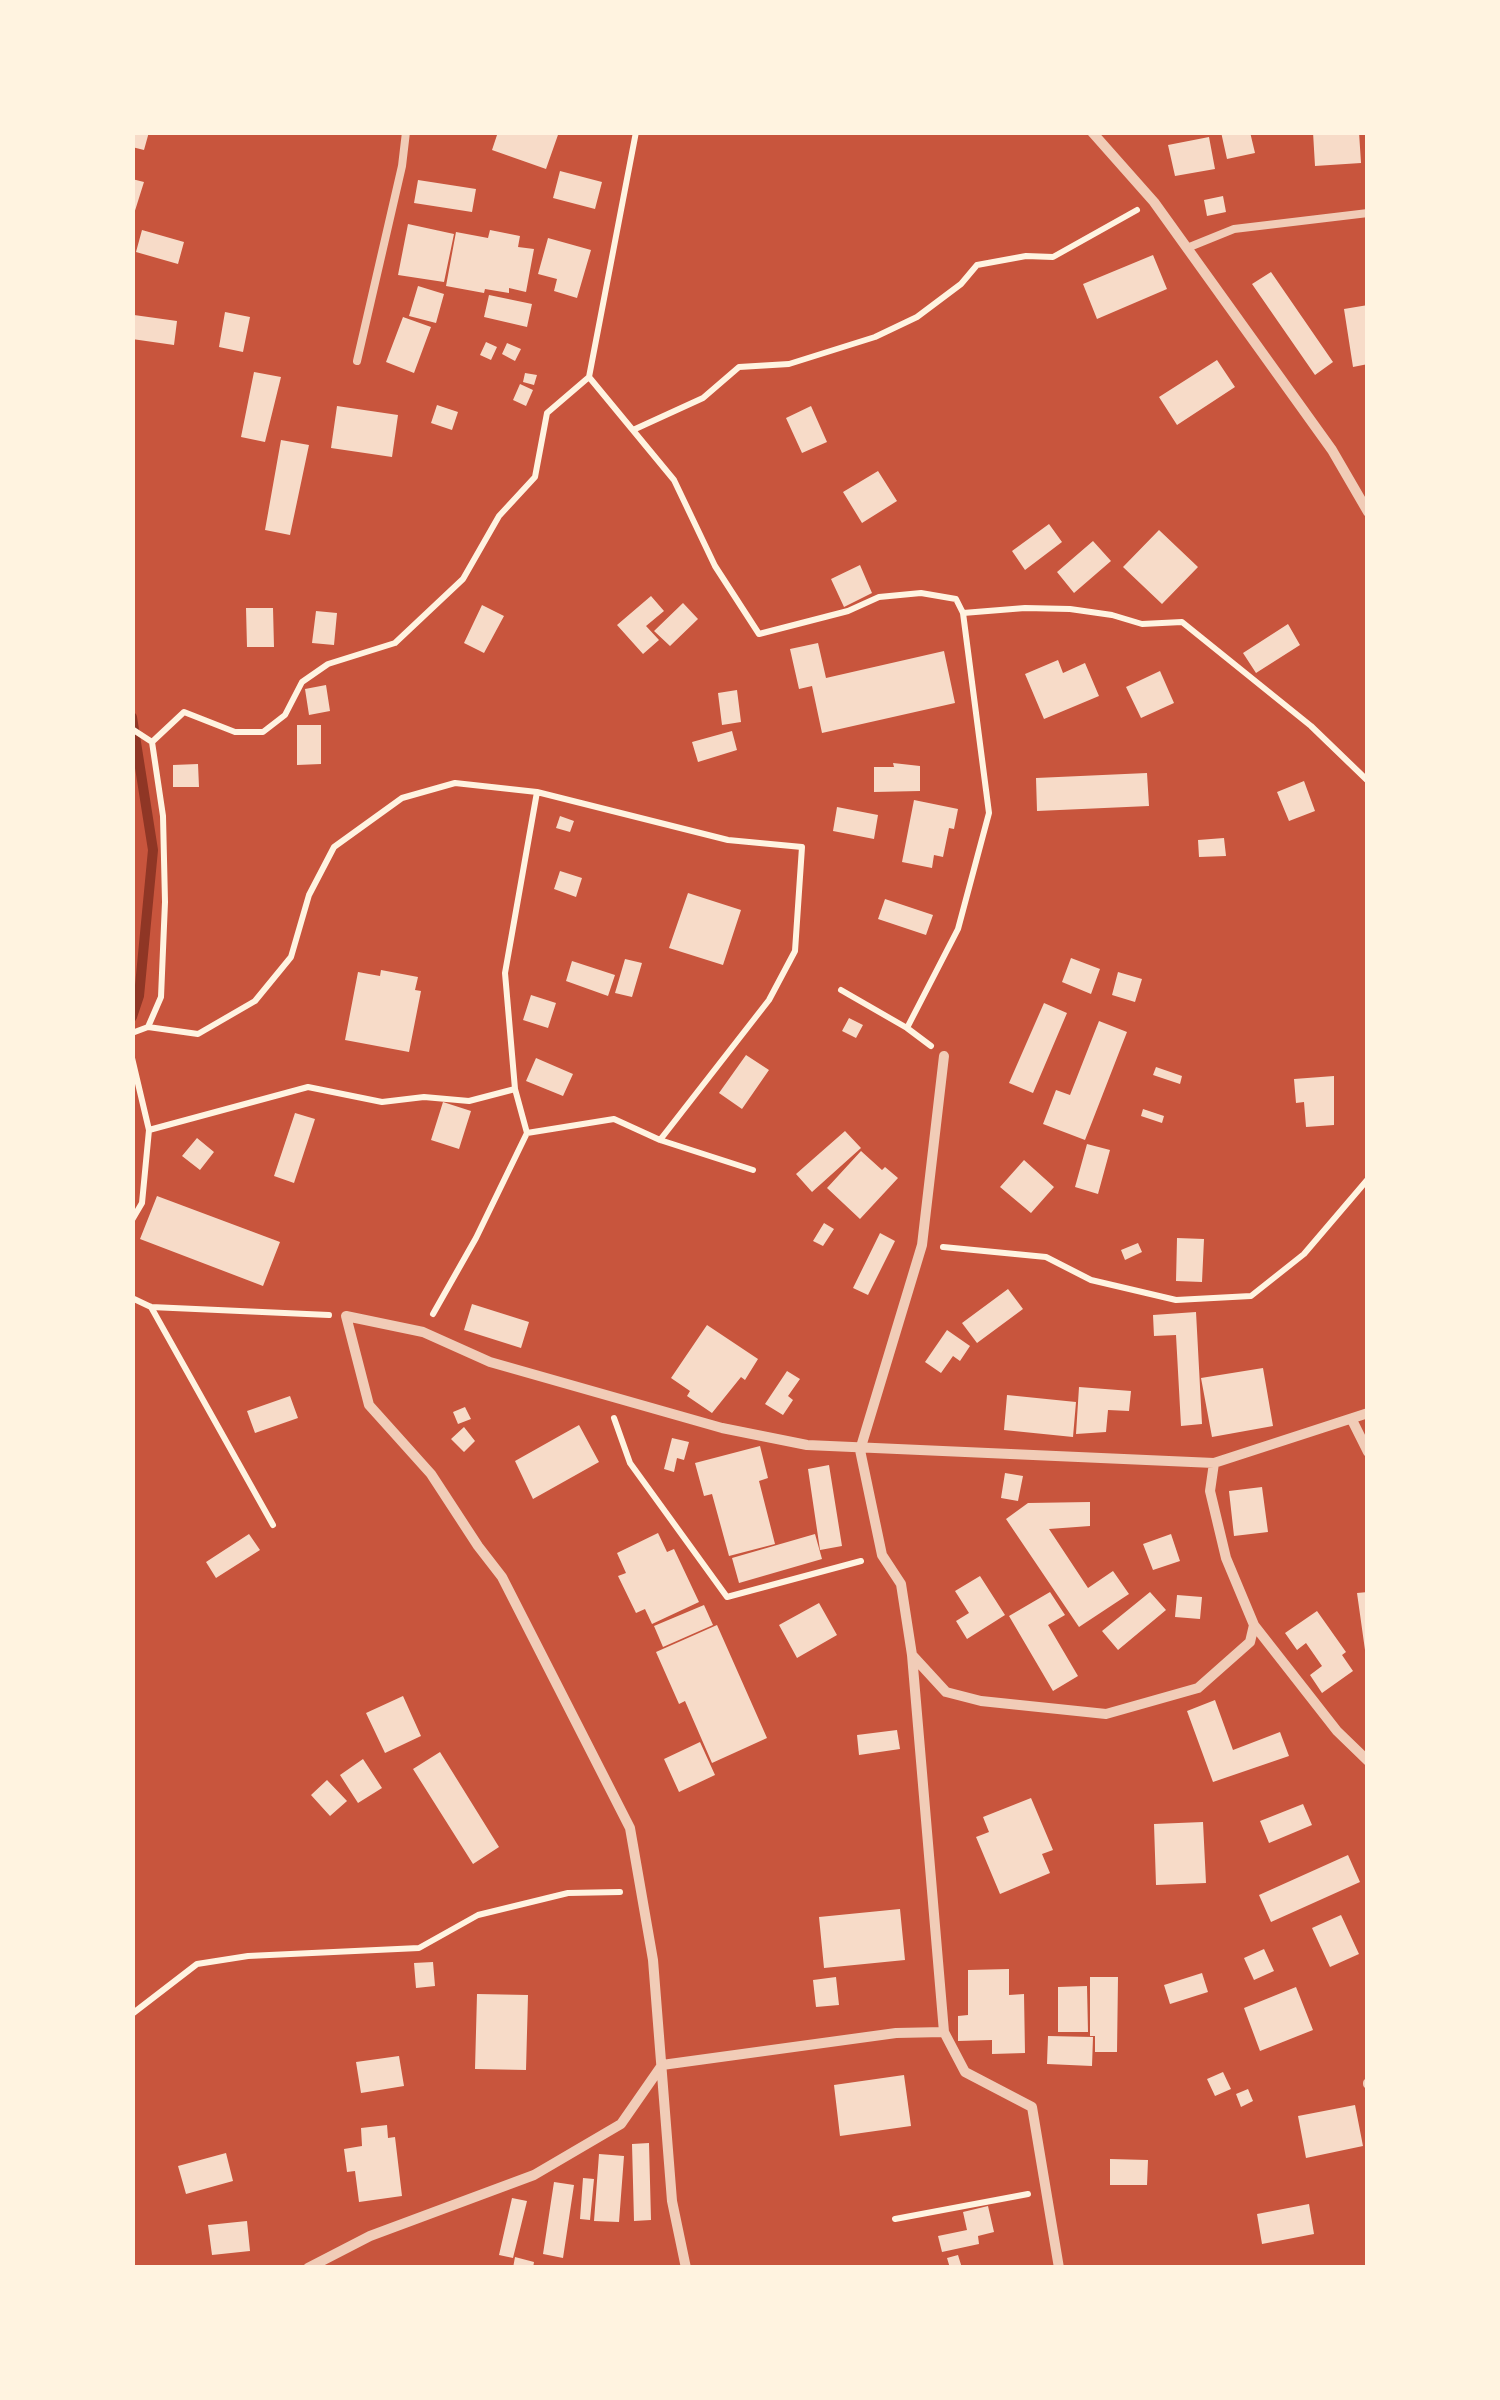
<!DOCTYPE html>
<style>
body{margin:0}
#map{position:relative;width:1500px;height:2400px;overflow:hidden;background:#c8553d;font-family:"PT Sans Narrow",sans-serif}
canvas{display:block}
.frame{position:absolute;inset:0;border:135px solid #fff3e0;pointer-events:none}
</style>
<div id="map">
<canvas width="1500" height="2400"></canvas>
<div class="frame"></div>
</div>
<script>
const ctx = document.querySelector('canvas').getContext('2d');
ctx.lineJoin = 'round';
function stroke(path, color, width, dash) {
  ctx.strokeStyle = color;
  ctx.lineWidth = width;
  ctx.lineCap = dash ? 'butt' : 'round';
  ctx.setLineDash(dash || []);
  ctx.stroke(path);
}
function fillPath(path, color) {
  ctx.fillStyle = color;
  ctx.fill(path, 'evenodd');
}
stroke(new Path2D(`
 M132,717l21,133 -14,146 -7,21`), '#8f3625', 10);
fillPath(new Path2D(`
 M132,132h17l-5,18 -12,-3z
 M498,132h61l-13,37 -54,-19z
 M1221,132h29l5,21 -28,6z
 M1313,132h46l2,31 -46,3z
 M1209,137l6,32 -40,7 -7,-31z
 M560,171l42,11 -7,27 -42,-11z
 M132,179l12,3 -11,35h-1z
 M418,180l58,9 -4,23 -58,-9z
 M1223,196l3,16 -19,4 -3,-16z
 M408,224l46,10 -10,48 -46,-7z
 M142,230l42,12 -6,22 -42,-12z
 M490,230l30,6 -2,11 16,2 -8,43 -17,-4v5l-24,-4 -1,4 -38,-7 10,-54 32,6z
 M548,238l43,12 -14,48 -23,-7 3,-12 -19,-5z
 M1153,255l14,34 -70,30 -14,-35z
 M1271,272l62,90 -18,13 -63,-91z
 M418,286l26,8 -8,29 -27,-7z
 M489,295l43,9 -5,23 -43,-10z
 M1368,305v59l-15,3 -9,-58z
 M225,312l25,5 -7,35 -24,-5z
 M134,315l43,6 -3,24 -42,-6z
 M403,317l28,10 -17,46 -28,-11z
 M486,342l11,5 -6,13 -11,-5z
 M507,343l14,6 -6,12 -13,-7z
 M1217,360l18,27 -58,38 -18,-28z
 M254,372l27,5 -16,65 -24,-5z
 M525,373l12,2 -3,10 -11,-3z
 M520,384l13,6 -7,16 -13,-6z
 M437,405l21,7 -6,18 -21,-7z
 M337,406l61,9 -6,42 -61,-9z
 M811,406l16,36 -25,11 -16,-35z
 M281,440l28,5 -19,90 -25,-5z
 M878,471l19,30 -35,22 -19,-31z
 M1049,524l13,18 -37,28 -13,-19z
 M1159,530l39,37 -36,37 -39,-37z
 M1093,541l18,20 -37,32 -17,-21z
 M860,565l12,28 -28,14 -13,-28z
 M651,596l13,15 -18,15 13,14 -16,14 -26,-29z
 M683,603l15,16 -28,27 -16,-15z
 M482,605l22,11 -20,37 -20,-10z
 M246,608h27l1,39h-27z
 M316,611l21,2 -3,32 -22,-2z
 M1288,624l12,21 -44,28 -13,-20z
 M818,643l8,35 118,-27 11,52 -133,30 -10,-47 -13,3 -9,-40z
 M1058,660l5,13 22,-10 14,33 -55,23 -19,-45z
 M1160,671l14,32 -33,15 -15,-31z
 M326,685l4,26 -21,4 -4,-26z
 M737,690l4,32 -19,3 -4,-32z
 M297,725h24v39l-24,1z
 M732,731l5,19 -39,12 -6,-20z
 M893,763l27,3v25l-46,1v-25h20z
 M198,764l1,23h-26v-22z
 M1147,773l2,33 -112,5 -1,-33z
 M1304,781l11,30 -26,10 -12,-29z
 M914,800l44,9 -4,20 -5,-1 -6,29 -9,-2 -2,13 -30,-6z
 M837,807l41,8 -4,24 -41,-8z
 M560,816l14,5 -4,11 -14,-4z
 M1224,838l2,18 -27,1 -1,-17z
 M560,871l22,7 -6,19 -22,-8z
 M688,893l53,17 -18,55 -54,-17z
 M885,899l48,16 -7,20 -48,-16z
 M1071,958l29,11 -9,25 -29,-12z
 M625,959l17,4 -10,34 -17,-4z
 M572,961l43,14 -7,21 -42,-15z
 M381,970l37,7 -3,13 6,1 -12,61 -64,-12 13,-68 22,4z
 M1118,972l24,7 -7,23 -23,-7z
 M531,995l25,8 -8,25 -25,-8z
 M1044,1003l23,10 -34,80 -24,-10z
 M849,1018l14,7 -7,13 -14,-7z
 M1099,1021l28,11 -42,108 -42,-16 13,-34 14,5z
 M746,1055l23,15 -27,39 -23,-16z
 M536,1058l37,16 -10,22 -37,-15z
 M1156,1067l26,9 -2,8 -27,-9z
 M1334,1076v49l-28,2 -2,-25 -8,1 -2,-24z
 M443,1102l28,9 -12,38 -28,-9z
 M1143,1109l21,7 -2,7 -21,-7z
 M295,1113l20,6 -21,64 -20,-7z
 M845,1131l16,17 -49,44 -16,-18z
 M197,1138l17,14 -14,18 -18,-14z
 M1087,1144l23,6 -12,44 -23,-7z
 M861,1151l21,19 3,-3 13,11 -38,41 -33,-31z
 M1024,1160l30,27 -23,26 -31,-26z
 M157,1196l123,46 -17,44 -123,-47z
 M824,1223l10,6 -11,17 -10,-5z
 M880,1233l15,8 -27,54 -15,-7z
 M1177,1238l27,1 -2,43 -26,-1z
 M1138,1243l4,9 -17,8 -4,-10z
 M1008,1289l15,20 -46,34 -15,-20z
 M472,1304l57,18 -8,26 -57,-18z
 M1196,1312l6,112 -21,2 -5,-91 -22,1 -1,-21z
 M707,1325l51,34 -13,21 -4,-3 -29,36 -25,-17 3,-5 -19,-13z
 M947,1330l23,16 -10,15 -7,-5 -12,17 -16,-11z
 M1263,1368l10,58 -61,11 -11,-59z
 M787,1371l13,8 -12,17 5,4 -10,15 -18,-11z
 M1079,1387l52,4 -2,20 -21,-1 -2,22 -30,2z
 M1007,1395l69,7 -3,35 -69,-7z
 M290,1396l8,22 -43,15 -8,-22z
 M465,1407l6,12 -13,5 -5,-12z
 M579,1425l20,37 -66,37 -18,-38z
 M464,1427l11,14 -11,11 -13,-13z
 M672,1438l17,4 -5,18 -7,-2 -3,14 -10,-3z
 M760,1446l8,32 -9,3 16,63 -46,12 -17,-62 -8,2 -9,-33z
 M829,1465l13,81 -22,4 -12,-81z
 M1005,1473l18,3 -5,25 -17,-3z
 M1262,1487l6,45 -34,4 -5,-45z
 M1090,1502v24l-41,3 39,59 25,-17 16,23 -50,33 -73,-108 22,-16z
 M658,1533l9,19 7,-3 25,53 -47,22 -7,-15 -9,4 -18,-37 8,-3 -9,-20z
 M249,1534l11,16 -44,28 -10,-16z
 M815,1534l7,25 -83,24 -7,-25z
 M1171,1534l9,27 -27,9 -10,-26z
 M980,1576l25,39 -38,24 -11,-18 13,-8 -14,-22z
 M1050,1592l15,23 -17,10 30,51 -25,15 -44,-75z
 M1150,1592l16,18 -48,40 -16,-19z
 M1368,1592v57l-3,1 -8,-57z
 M1177,1595l25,2 -2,22 -25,-2z
 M819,1603l18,32 -40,23 -18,-33z
 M704,1605l9,20 -50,22 -9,-21z
 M1317,1611l29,41 -4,3 11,16 -31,22 -12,-18 12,-9 -16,-23 -9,7 -12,-17z
 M717,1625l50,113 -55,25 -27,-62 -6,3 -23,-52z
 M403,1696l18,40 -36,17 -19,-40z
 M1215,1700l18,50 47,-18 9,24 -76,26 -26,-71z
 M897,1730l3,19 -41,6 -2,-20z
 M700,1742l15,33 -36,17 -15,-33z
 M440,1752l59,95 -26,17 -60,-95z
 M363,1759l19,29 -24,15 -18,-28z
 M327,1780l20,21 -17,15 -19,-21z
 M1031,1798l22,52 -11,4 8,19 -50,21 -24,-57 13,-5 -6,-15z
 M1303,1804l9,21 -43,18 -9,-22z
 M1203,1822l3,61 -50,2 -2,-61z
 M1348,1855l12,27 -89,40 -12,-27z
 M900,1909l5,51 -81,8 -5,-51z
 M1341,1915l18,39 -29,13 -18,-39z
 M1264,1949l10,22 -20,9 -10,-22z
 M433,1962l2,24 -19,2 -2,-25z
 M1009,1969v26l15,-1 1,59 -33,1v-14l-34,1v-25l10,-1v-45z
 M1202,1973l6,19 -38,12 -6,-19z
 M836,1977l3,28 -23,2 -3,-27z
 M1090,1977h28l-1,75h-22v-16h-5z
 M1087,1986l1,46h-30v-45z
 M1296,1987l17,43 -53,21 -16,-43z
 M477,1994l51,1 -2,75 -51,-1z
 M1048,2036l45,1 -1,29 -45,-2z
 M399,2056l5,30 -43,7 -5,-31z
 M1223,2072l8,17 -16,7 -8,-17z
 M904,2075l7,51 -71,10 -6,-51z
 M1248,2089l5,12 -12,6 -5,-13z
 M1355,2105l8,41 -57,12 -8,-42z
 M387,2125l1,13 7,-1 7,59 -43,6 -4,-31 -8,1 -3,-23 18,-3 -1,-18z
 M649,2143l2,77 -17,1 -2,-77z
 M226,2153l7,28 -47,13 -8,-28z
 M599,2154l25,2 -5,66 -25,-1z
 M1110,2159l38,1 -1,25h-37z
 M583,2178l11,1 -4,41 -10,-1z
 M554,2182l20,3 -11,73 -20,-4z
 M512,2198l15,3 -14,57 -14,-3z
 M1309,2204l5,30 -52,10 -5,-30z
 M988,2206l6,26 -16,4 1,8 -37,8 -4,-16 29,-6 -4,-18z
 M247,2221l3,30 -38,4 -4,-30z
 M958,2255l4,13h-12l-3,-10z
 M515,2257l19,5 -1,6h-20z`), '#f7dbc8');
stroke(new Path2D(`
 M589,377l85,103 41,86 44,68 89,-23 31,-14 42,-4 35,6 7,14 62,-5 45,1 42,6 30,9 40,-2 129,104 57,55
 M633,430l70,-32 36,-31 50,-3 86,-27 42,-20 44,-33 16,-19 49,-9 27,1 84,-47
 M132,729l20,13
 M841,990l66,38
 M148,1027l50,7 57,-33 36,-44 18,-62 25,-48 68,-49 53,-15 82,9 191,48 74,7 -7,104 -26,49 -109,140
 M132,1033l16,-6 13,-30 4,-95 -2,-86 -11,-74 32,-30 51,20h28l22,-17 17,-33 26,-18 67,-21 68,-64 36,-63 36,-39 12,-64 42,-36 47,-245
 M931,1046l-24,-18 51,-99 31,-116 -26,-200
 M132,1058l17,72 159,-43 74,15 42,-5 45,4 46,-12
 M527,1133l87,-14 46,21 93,30
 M132,1220l10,-17 7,-73
 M943,1247l103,10 45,23 85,20 75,-4 53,-42 64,-75
 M132,1298l19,9 178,8
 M151,1307l122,218
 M433,1314l43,-76 51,-105 -12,-44 -10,-116 32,-181
 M614,1418l16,45 97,134 134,-36
 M132,2014l65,-50 51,-8 171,-8 59,-33 90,-22 52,-1
 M895,2219l133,-25`), '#fff3e0', 6);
stroke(new Path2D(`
 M1187,248l47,-19 134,-16
 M357,361l45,-195 4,-34`), '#f1ccb7', 8);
stroke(new Path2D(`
 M1092,132l62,70 178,248 36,62
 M944,1056l-22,189 -62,205 22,105 19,29 11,71 32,377 21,40 67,35 27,161
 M1352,1420l16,32
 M1254,1625l83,106 31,30
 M912,1655l34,37 35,9 125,13 92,-26 52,-46 4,-17 -28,-67 -16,-67 4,-28
 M1368,2083v1
 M308,2268l62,-32 164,-61 87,-51 41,-59 234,-32 48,-1
 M686,2268l-14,-67 -19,-241 -23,-132 -128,-251 -24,-31 -47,-72 -62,-69 -23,-89 77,16 67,30 232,66 85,17 407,18 154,-50`), '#f1ccb7', 10);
</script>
